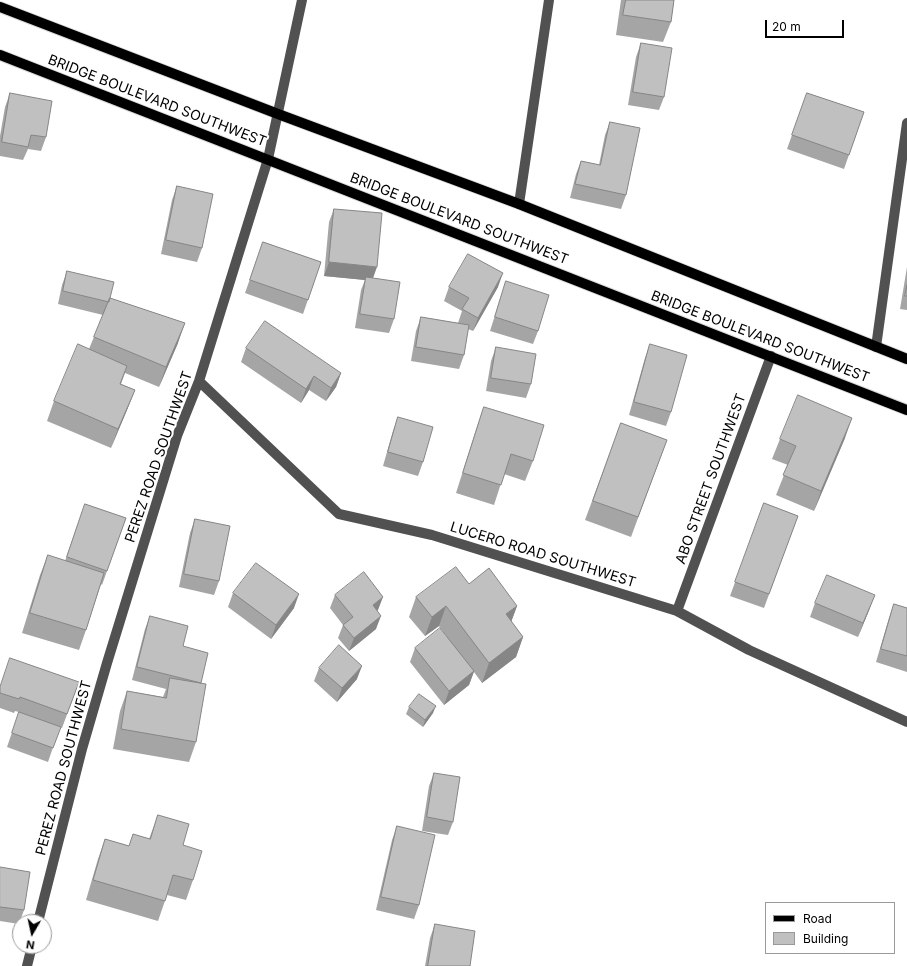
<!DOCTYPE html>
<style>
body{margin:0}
#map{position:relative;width:907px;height:966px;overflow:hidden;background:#fff;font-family:Inter,sans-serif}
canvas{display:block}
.legend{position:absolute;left:765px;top:902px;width:130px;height:52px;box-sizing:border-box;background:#fff;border:1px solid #999;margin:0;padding:5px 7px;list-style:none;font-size:12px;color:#000}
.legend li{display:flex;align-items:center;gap:8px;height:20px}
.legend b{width:20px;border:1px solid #999}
.north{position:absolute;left:12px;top:914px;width:40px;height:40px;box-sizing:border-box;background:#fff;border:1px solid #999;border-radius:50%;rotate:189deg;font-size:11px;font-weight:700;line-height:16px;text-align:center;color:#000}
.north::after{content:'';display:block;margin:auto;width:14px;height:18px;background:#000;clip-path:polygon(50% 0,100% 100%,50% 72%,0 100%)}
.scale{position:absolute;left:765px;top:20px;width:79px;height:18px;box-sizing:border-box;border:2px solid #000;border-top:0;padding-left:5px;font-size:12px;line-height:14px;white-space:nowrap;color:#000;-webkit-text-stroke:3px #fff;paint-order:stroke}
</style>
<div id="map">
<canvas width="907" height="966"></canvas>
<ul class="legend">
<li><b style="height:5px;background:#000"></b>Road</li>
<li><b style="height:11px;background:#c0c0c0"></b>Building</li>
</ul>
<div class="north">N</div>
<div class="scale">20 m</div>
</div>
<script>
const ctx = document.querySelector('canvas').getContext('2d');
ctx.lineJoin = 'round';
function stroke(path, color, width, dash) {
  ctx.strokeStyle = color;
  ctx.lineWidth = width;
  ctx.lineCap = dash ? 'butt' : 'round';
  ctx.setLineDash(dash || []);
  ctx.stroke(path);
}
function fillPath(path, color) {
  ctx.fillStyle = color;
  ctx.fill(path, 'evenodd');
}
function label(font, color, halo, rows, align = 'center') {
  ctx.font = font + ' Inter,sans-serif';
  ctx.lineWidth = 4;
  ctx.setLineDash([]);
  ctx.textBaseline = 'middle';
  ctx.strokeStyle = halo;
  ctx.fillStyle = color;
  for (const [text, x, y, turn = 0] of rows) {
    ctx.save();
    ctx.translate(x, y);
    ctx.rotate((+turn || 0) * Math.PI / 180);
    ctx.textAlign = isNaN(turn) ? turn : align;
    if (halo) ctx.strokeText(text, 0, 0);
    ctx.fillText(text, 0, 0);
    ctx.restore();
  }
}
const major = new Path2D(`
 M0,7l278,107 241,90 388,155
 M0,55l907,355`);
stroke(major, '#dbdbdb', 12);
stroke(new Path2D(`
 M519,204l30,-204
 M876,347l31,-224
 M199,381l140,133 93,21 245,76 72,39 158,72
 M677,611l94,-255
 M38,922l44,-173 25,-86 70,-227 22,-55 69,-222 34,-159
 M27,966l5,-20`), '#515151', 10);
stroke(major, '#000', 10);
fillPath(new Path2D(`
 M621,0h53l-3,22 -8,20 -47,-7z
 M641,43l23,54 -5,13 -31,-5 8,-48z
 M10,93l36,44 -5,14 -13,-2 -5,11 -23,-4v-20l5,-29z
 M807,93l57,19 -20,57 -57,-20z
 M610,122l16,73 -5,14 -51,-11 6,-24 5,-13 18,4 6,-30z
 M177,186l25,62 -5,14 -36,-8 11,-54z
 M334,209l39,69 21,41 -5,14 -34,-5 6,-38 4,-10 -41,-4 5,-54z
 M263,242l58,20 -18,52 -58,-21z
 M907,267v43l-7,-1z
 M67,271l42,31 69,41 -19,44 -34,-14 -4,11 14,6 -8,20 -16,38 -64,-27 7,-20 35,-52 14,-34 -45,-11 4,-19z
 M506,281l32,50 -5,13 -43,-13z
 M449,287h49l-25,44 -5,-2 -4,26 -5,14 -48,-8 5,-30 5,-14 37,6 4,-12 -18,-10z
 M650,344l21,68 -5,14 -37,-11 16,-57z
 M496,347l35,37 -5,14 -40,-7 5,-30z
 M246,348l95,25 -5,14 -10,14 -17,-11 -8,13 -60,-41z
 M484,407l49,54 -8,20 -21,-7 -10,31 -38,-12 21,-66z
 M398,417l25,45 -5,14 -35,-10 10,-35z
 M621,423l46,17 -36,97 -46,-17z
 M845,438l-31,73 -38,-16 12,-30 -16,-6 8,-20z
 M764,503l34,13 -34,92 -34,-12z
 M85,504l41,14 -24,67 -1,-1 -15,46 -7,20 -57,-17 18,-58 8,-20 17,6z
 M195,519l24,62 -5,14 -35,-8 11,-54z
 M469,584l48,22 -6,16 12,15 -7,20 -34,26 -8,-11 -5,13 -25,20 -34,-43 5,-14 33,-10 -9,-12 -14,10 -16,-19 7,-20z
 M233,593l61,15 -23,31 -43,-32z
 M335,595l43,15 -1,1 -1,18 -27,22 -11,-13 5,-13 -13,-17z
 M815,603l55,5 -12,29 -48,-20z
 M894,604l13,4v64l-31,-10 13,-44z
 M150,616l33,30 18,37 -5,59 -7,20 -76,-13 7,-38 7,-20 36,6 3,-8 -34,-9 13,-51z
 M319,668l38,11 -20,23 -23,-21z
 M79,682l-17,46 -2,-1 -12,35 -41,-15 12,-35 -4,-1 -1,2 -14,-5v-22z
 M409,707l24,6 -10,14 -17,-13z
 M434,773l19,49 -5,13 -26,-4 7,-45z
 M158,815l25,30 10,35 -7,20 -19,-5 -9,26 -72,-21 12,-41 7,-20 24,7 4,-12 16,5z
 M397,826l22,79 -5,14 -38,-9 16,-70z
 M0,867l24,43 -5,14 -19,-3z
 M435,924l35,42h-45l5,-28z`), '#a5a5a5');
fillPath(new Path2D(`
 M329,262l48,5 -5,14 -6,-4 -1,3 -41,-4z
 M503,273l-5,14 -25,44 5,-13z
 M185,323l-7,20 -19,44 7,-20z
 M341,373l-5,14 -10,14 5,-13z
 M314,376l-5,14 -8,13 5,-14z
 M135,390l-8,20 -16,38 7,-19z
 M852,418l-7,20 -31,73 7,-20z
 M299,594l-5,14 -23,31 5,-14z
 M875,595l-5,13 -12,29 5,-14z
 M383,597l-5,13 -10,9 5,-14z
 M446,606l-7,20 -14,10 7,-19z
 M517,606l-7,19 -4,-11z
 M381,616l-5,13 -27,22 5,-13z
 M523,637l-7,20 -34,26 7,-20z
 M362,666l-5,13 -20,23 5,-14z
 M474,671l-5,14 -25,20 5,-14z
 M436,706l-3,7 -10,14 2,-7z`), '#868686');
const building = new Path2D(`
 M626,0h48l-3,22 -48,-7z
 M641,43l31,5 -8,49 -31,-5z
 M10,93l42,8 -6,36 -15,-2 -3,12 -26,-5z
 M807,93l57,19 -15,43 -57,-20z
 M610,122l30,6 -14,67 -51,-11 6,-23 19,4z
 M177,186l36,8 -11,54 -36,-8z
 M334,209l48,4 -5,54 -48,-5z
 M263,242l58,20 -13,38 -58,-20z
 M468,254l35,19 -25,45 -16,-9 7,-11 -20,-11z
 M67,271l47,11 -5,20 -46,-11z
 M366,277l34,5 -6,37 -34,-5z
 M506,281l43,14 -11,36 -43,-14z
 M907,285v11h-2z
 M110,298l75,25 -19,44 -72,-30z
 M421,317l48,8 -5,30 -48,-8z
 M265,321l76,52 -10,15 -17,-12 -8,13 -60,-41z
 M78,344l49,22 -7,18 15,6 -17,39 -64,-28z
 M650,344l37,11 -16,57 -37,-10z
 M496,347l40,7 -5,30 -40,-6z
 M798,395l54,23 -31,73 -38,-16 13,-29 -16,-7z
 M484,407l60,18 -11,36 -22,-7 -10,31 -38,-12z
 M398,417l35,10 -10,35 -35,-10z
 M621,423l46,17 -29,77 -45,-16z
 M764,503l34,13 -29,78 -34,-12z
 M85,504l41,14 -19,53 -40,-14z
 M195,519l35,7 -11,55 -35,-7z
 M48,555l56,18 -18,57 -56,-17z
 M256,563l43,31 -23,31 -43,-32z
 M456,567l13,17 20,-16 28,38 -11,8 17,23 -34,26 -43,-57 -14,11 -16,-20z
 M364,572l19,25 -10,8 8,11 -27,22 -11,-13 10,-8 -18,-22z
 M827,575l48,20 -12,28 -48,-20z
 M894,604l13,4v48l-26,-7z
 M150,616l38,10 -5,20 25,7 -7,30 -64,-16z
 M440,628l34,43 -25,20 -34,-43z
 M339,645l23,21 -20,22 -23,-20z
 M10,658l69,24 -12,32 -47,-17 -1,2 -19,-6v-6z
 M170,678l36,6 -10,58 -75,-13 6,-38 39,7z
 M419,694l17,12 -11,14 -16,-13z
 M19,712l42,15 -8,21 -41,-15z
 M434,773l26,4 -7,45 -26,-5z
 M158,815l31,9 -6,21 19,6 -9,29 -20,-5 -8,26 -72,-21 12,-41 24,7 4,-12 17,5z
 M397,826l38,9 -16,70 -38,-8z
 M0,867l30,5 -6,38 -24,-3z
 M435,924l40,7 -5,35h-42z`);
fillPath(building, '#c0c0c0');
stroke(building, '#868686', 1);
label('14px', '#000', '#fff', [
 ["BRIDGE BOULEVARD SOUTHWEST",157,101,21],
 ["BRIDGE BOULEVARD SOUTHWEST",459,219,21],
 ["BRIDGE BOULEVARD SOUTHWEST",760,337,21],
 ["PEREZ ROAD SOUTHWEST",159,457,-71],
 ["ABO STREET SOUTHWEST",711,479,-70],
 ["LUCERO ROAD SOUTHWEST",543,555,17],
 ["PEREZ ROAD SOUTHWEST",64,768,-75]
]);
</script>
